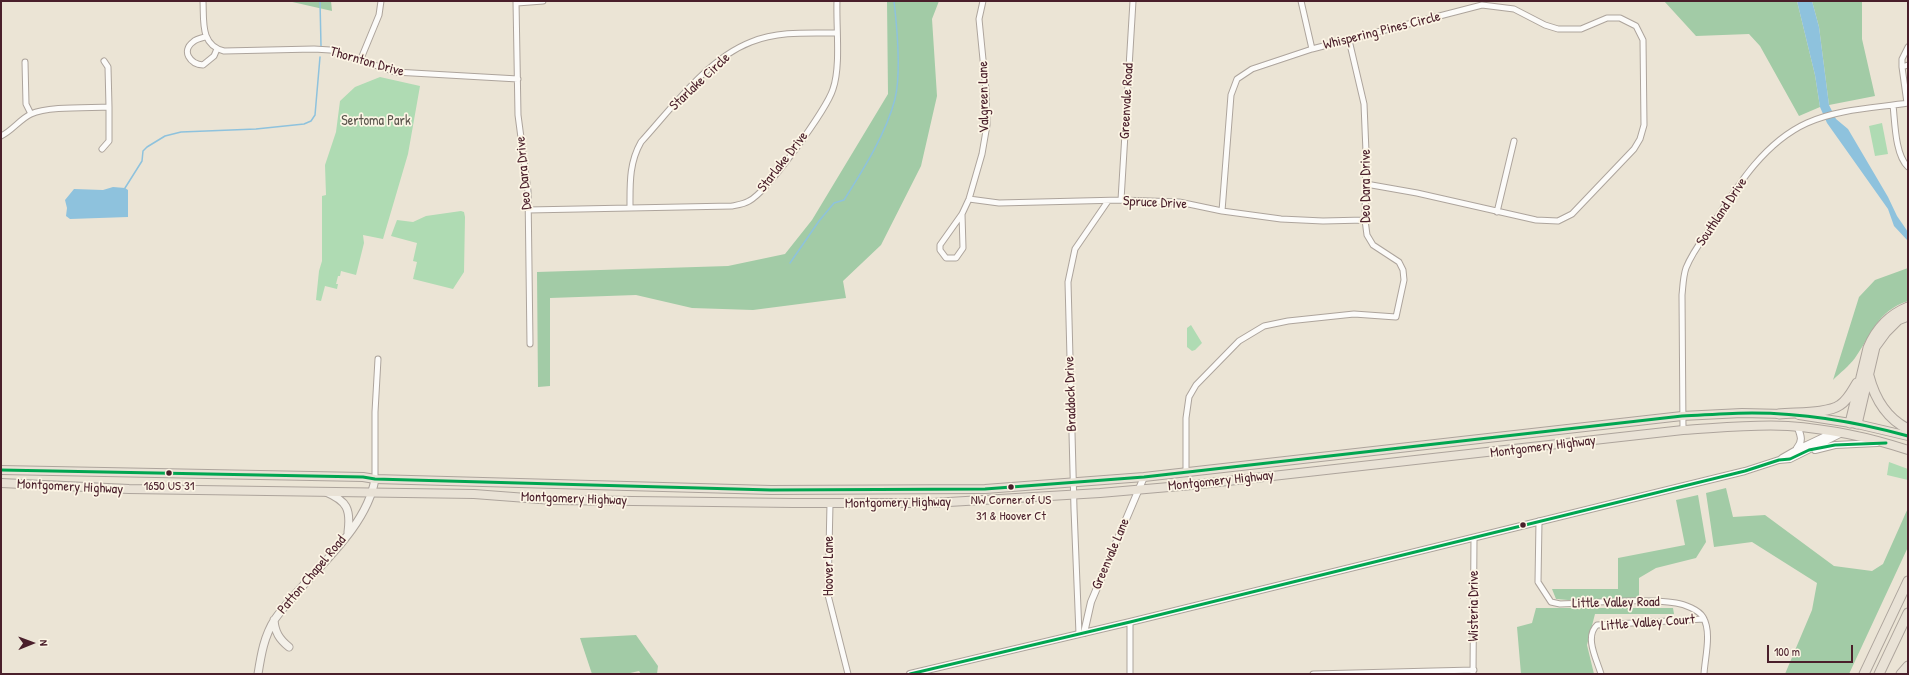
<!DOCTYPE html>
<style>
body{margin:0}
#map{position:relative;width:1909px;height:675px;overflow:hidden;background:#ebe4d5;font-family:"Patrick Hand",sans-serif}
canvas{display:block}
.frame{position:absolute;inset:0;border:2px solid #4a1f2b;pointer-events:none}
.north{position:absolute;left:12px;top:623px;width:40px;height:40px;-webkit-text-stroke:3px #fcf5e5;paint-order:stroke;rotate:89deg;font-size:11px;font-weight:700;line-height:16px;text-align:center;color:#4a1f2b}
.north::after{content:'';display:block;margin:auto;width:14px;height:18px;background:#4a1f2b;clip-path:polygon(50% 0,100% 100%,50% 72%,0 100%)}
.scale{position:absolute;left:1767px;top:645px;width:86px;height:18px;box-sizing:border-box;border:2px solid #4a1f2b;border-top:0;padding-left:5px;font-size:12px;line-height:14px;white-space:nowrap;color:#4a1f2b;-webkit-text-stroke:3px #fcf5e5;paint-order:stroke}
</style>
<div id="map">
<canvas width="1909" height="675"></canvas>
<div class="frame"></div>
<div class="north">N</div>
<div class="scale">100 m</div>
</div>
<script>
const ctx = document.querySelector('canvas').getContext('2d');
ctx.lineJoin = 'round';
function fillPath(path, color) {
  ctx.fillStyle = color;
  ctx.fill(path, 'evenodd');
}
function stroke(path, color, width, dash) {
  ctx.strokeStyle = color;
  ctx.lineWidth = width;
  ctx.lineCap = dash ? 'butt' : 'round';
  ctx.setLineDash(dash || []);
  ctx.stroke(path);
}
function label(font, color, halo, rows, align = 'center') {
  ctx.font = font + ' "Patrick Hand",sans-serif';
  ctx.lineWidth = 3.5;
  ctx.setLineDash([]);
  ctx.textBaseline = 'middle';
  ctx.strokeStyle = halo;
  ctx.fillStyle = color;
  for (const [text, x, y, turn = 0] of rows) {
    ctx.save();
    ctx.translate(x, y);
    ctx.rotate((+turn || 0) * Math.PI / 180);
    ctx.textAlign = isNaN(turn) ? turn : align;
    if (halo) ctx.strokeText(text, 0, 0);
    ctx.fillText(text, 0, 0);
    ctx.restore();
  }
}
fillPath(new Path2D(`
 M380,77l40,9 -12,68 -25,85 -20,-4 1,8 -8,32 -15,-4 -1,5h-2l-2,8h2l-1,5 -12,-3 -4,15 -5,-1 3,-29 3,-10v-65l4,-1 -1,-30 11,-33 4,-31 15,-14z
 M1882,123l6,31 -13,2 -6,-30z
 M461,211l3,1 1,5 -1,55 -11,17 -40,-10 4,-17 -4,-1 4,-18 -26,-7 6,-16 16,2 13,-6z
 M1191,325l11,18 -7,7 -3,1 -5,-4v-19z
 M1889,462l19,7v11l-21,-5z`), '#afdbb3');
fillPath(new Path2D(`
 M288,1h43l1,10z
 M887,1h52l-7,18 5,77 -16,70 -40,79 -38,36 3,17 -93,12 -61,-2 -56,-13 -86,3v88l-12,1 -1,-115 191,-6 57,-12 27,-34 76,-126z
 M1664,1h133l18,74 5,32 -21,9 -39,-70 -11,-12 -53,2z
 M1812,1h50v38l13,57 -46,9 -10,-78z
 M1908,268v33c-31,10 -36,33 -53,57 -6,8 -15,15 -22,22l26,-83 16,-17z
 M1726,488l7,29 32,-2 69,51 38,5 11,-7 25,-56v39l-59,127h-64l27,-64 5,-27 -65,-41 -38,5 -8,-54z
 M1698,495l8,47 -10,16 -40,10 -17,10v20l-71,2 -12,-1 -4,-10h66v-31l67,-13 -9,-45z
 M1536,608h137l1,6h-79l-8,31 7,29h-73l-4,-47 15,-4z
 M636,635l22,31 -1,8h-16l-2,-3 -13,3h-34l-12,-36z`), '#a2cba6');
fillPath(new Path2D(`
 M1797,1h15l7,26 10,78 7,14 12,10 40,68 9,19 11,16v9l-14,-15 -6,-17 -61,-86 -7,-16 -5,-32z
 M113,187l12,1 3,2v27l-58,2 -4,-3 1,-8 -2,-8 9,-11 29,1z`), '#8ec2dd');
stroke(new Path2D(`
 M320,1l1,45
 M125,188l17,-27 1,-10 4,-4 18,-11 16,-4 75,-3 48,-5 7,-3 4,-6 5,-58
 M790,263l29,-42 15,-18 10,-3c19,-30 42,-66 51,-101 6,-25 2,-72 -1,-98`), '#8ec2dd', 1.5);
const minor = new Path2D(`
 M203,1c1,20 -3,44 21,50l90,-2 16,1 65,22 123,7
 M516,1l2,114 10,76 2,153
 M1301,1l11,48
 M517,3l26,-2
 M205,37c-4,1 -9,2 -12,5 -12,9 -3,22 10,23l11,-9 3,-7
 M1908,47l-6,12v8l6,-2
 M360,61l19,-46 2,-14
 M25,62l1,42 5,10
 M1902,67l5,36
 M1893,105c2,17 2,50 15,62
 M1,136c11,-5 19,-17 30,-22 17,-8 58,-6 78,-7
 M102,149l7,-8v-34l-1,-40 -4,-6
 M969,199l30,4 122,-3 58,2 43,9 59,8 42,2 42,-1
 M1121,200l12,-199
 M630,207c0,-23 -1,-44 11,-65 31,-34 66,-83 110,-100 27,-11 57,-9 85,-9
 M528,210l204,-4c5,-1 12,-2 17,-5 18,-9 78,-92 84,-112 8,-23 3,-63 4,-88
 M1222,211l9,-116 6,-16 15,-10 60,-20 170,-44 32,4 31,16 13,4h23l26,-11h13l16,8 7,14 1,85 -4,14 -6,10 -62,65 -14,7 -22,-1 -119,-27 -51,-9
 M1497,212l17,-71
 M962,214l1,34 -7,10h-10l-6,-8v-5l22,-31 7,-15 13,-45 5,-29 -1,-35 -7,-71 4,-18
 M1683,430l-1,-135c1,-9 1,-18 4,-27 6,-15 16,-28 25,-41 25,-39 52,-84 96,-104 31,-14 67,-15 101,-20
 M1186,473v-55l3,-21 7,-12 43,-44 25,-15 24,-5 66,-7 42,3 8,-37 -1,-10 -4,-8 -26,-17 -6,-10 -2,-15 1,-68 -2,-48 -15,-64
 M375,479v-67l3,-53
 M830,504l-2,91 20,79
 M1539,521l-1,61 13,20 9,2c36,-1 82,-6 116,-1 8,1 23,7 27,14 9,15 2,40 1,57
 M1079,634l-5,-125 -6,-227 7,-33 33,-48
 M1130,674v-52
 M1313,674l161,-4
 M1473,674l1,-136
 M1601,674c-4,-14 -17,-37 -4,-49l107,-6`);
const tertiary = new Path2D(`
 M1797,448c6,-7 4,-12 1,-20
 M1815,450l20,-5 42,-2
 M1782,458l14,-8 38,-18
 M1084,633l7,-31 53,-125
 M910,674l220,-52 615,-151 34,-11 11,-1 52,-26`);
const secondary = new Path2D(`
 M326,492c21,9 25,17 22,40
 M274,620c1,12 5,19 15,27
 M258,674c3,-19 6,-38 17,-55 30,-43 91,-86 100,-140`);
const primary = new Path2D(`
 M1799,415l58,9 51,12
 M1,470l362,7 12,2 396,11 214,-1 159,-12 538,-61 60,-3 43,1
 M1,483l128,6 345,5 79,6 240,3h139l168,-10 92,-8 491,-55c35,-2 70,-6 105,-4 41,3 81,11 120,24`);
const motorway = new Path2D(`
 M1869,376c6,23 17,42 39,53
 M1779,414c15,-2 48,0 61,-9 8,-5 12,-14 17,-22
 M1850,423l18,-75c8,-19 20,-33 40,-41
 M1857,424l18,-77 11,-15 12,-12 10,-4
 M1864,674l44,-93
 M1879,674l29,-61
 M1901,674l7,-8`);
stroke(minor, '#ada49c', 7);
stroke(tertiary, '#ada49c', 8);
stroke(secondary, '#ada49c', 9);
stroke(primary, '#ada49c', 10);
stroke(motorway, '#ada49c', 11);
stroke(minor, '#fcfbf9', 5);
stroke(tertiary, '#fcfbf9', 6);
stroke(secondary, '#f4f1ea', 7);
stroke(primary, '#e9e2d6', 8);
stroke(motorway, '#e9e2d6', 9);
stroke(new Path2D(`
 M1,470l362,7 12,2 396,11 214,-1 159,-12 538,-61c23,-1 47,-3 70,-3 53,0 105,9 156,23
 M910,674l220,-52 615,-151 34,-11 11,-1 19,-9 26,-5 51,-2`), '#00a651', 3);
for (const [x, y, r, color] of [
 [169,473,3.5,"#4a1f2b"],
 [1011,487,3.5,"#4a1f2b"],
 [1523,525,3.5,"#4a1f2b"]
]) {
  const dot = new Path2D();
  dot.arc(x, y, r, 0, 2 * Math.PI);
  ctx.fillStyle = color;
  ctx.fill(dot);
  stroke(dot, '#fcf5e5', 1.5);
}
label('13px', '#4a1f2b', '#fcf5e5', [
 ["1650 US 31",169,487],
 ["NW Corner of US",1011,501],
 ["31 & Hoover Ct",1011,517]
]);
label('14px', '#4a1f2b', '#fcf5e5', [
 ["Whispering Pines Circle",1382,31,-14],
 ["Thornton Drive",367,62,16],
 ["Starlake Circle",700,82,-43],
 ["Valgreen Lane",984,97,-91],
 ["Greenvale Road",1127,101,-87],
 ["Starlake Drive",783,162,-52],
 ["Deo Dara Drive",524,173,-95],
 ["Deo Dara Drive",1366,186,-90],
 ["Spruce Drive",1155,203,3],
 ["Southland Drive",1722,212,-56],
 ["Braddock Drive",1071,394,-92],
 ["Montgomery Highway",1543,447,-7],
 ["Montgomery Highway",1221,481,-6],
 ["Montgomery Highway",70,487,3],
 ["Montgomery Highway",574,499,2],
 ["Montgomery Highway",898,503,-1],
 ["Greenvale Lane",1111,554,-67],
 ["Hoover Lane",829,566,-90],
 ["Patton Chapel Road",312,575,-50],
 ["Little Valley Road",1616,603,-1],
 ["Wisteria Drive",1474,606,-90],
 ["Little Valley Court",1648,623,-4]
]);
label('14px', '#5a554c', '#fcf5e5', [
 ["Sertoma Park",376,121]
]);
</script>
